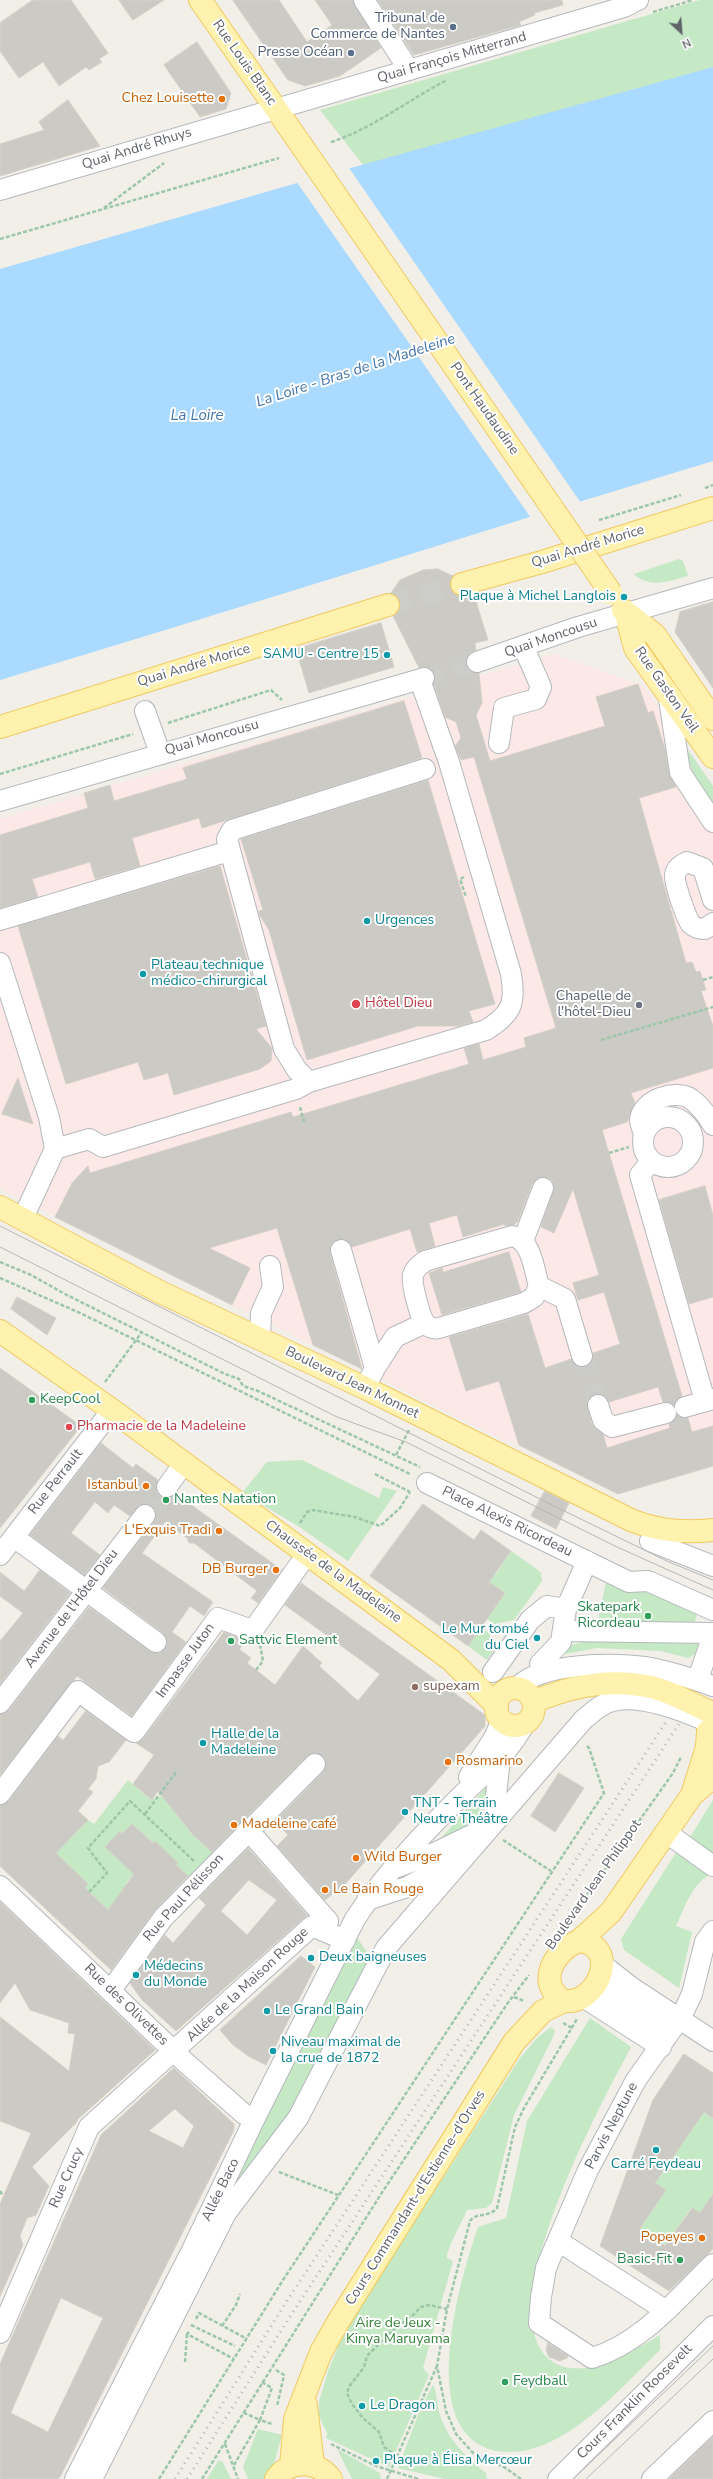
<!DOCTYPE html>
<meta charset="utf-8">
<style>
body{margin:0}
#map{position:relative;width:713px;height:2479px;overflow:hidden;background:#f1efe8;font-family:"Nunito Sans",sans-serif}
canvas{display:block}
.north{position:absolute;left:661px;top:12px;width:40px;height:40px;-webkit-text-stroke:3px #fff;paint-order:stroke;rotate:154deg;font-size:11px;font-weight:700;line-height:16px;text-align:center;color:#5f6368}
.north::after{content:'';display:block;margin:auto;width:14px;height:18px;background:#5f6368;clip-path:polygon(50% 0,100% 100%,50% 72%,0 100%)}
</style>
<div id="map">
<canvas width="713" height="2479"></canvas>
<div class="north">N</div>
</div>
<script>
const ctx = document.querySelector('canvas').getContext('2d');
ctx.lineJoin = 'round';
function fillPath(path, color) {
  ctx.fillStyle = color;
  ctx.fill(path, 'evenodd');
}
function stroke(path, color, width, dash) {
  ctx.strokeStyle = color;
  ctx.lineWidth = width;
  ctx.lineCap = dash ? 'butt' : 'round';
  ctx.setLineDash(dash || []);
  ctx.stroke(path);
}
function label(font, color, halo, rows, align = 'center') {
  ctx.font = font + ' "Nunito Sans",sans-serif';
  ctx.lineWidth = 4;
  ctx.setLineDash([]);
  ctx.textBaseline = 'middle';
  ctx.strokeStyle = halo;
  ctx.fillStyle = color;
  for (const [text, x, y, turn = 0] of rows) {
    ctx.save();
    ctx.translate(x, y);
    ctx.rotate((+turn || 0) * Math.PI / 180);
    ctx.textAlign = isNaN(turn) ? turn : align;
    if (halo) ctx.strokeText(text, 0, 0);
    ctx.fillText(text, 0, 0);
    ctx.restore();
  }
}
fillPath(new Path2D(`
 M554,654l90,32 69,100v680l-95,28 -107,-53 -5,1 -506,-253v-370z`), '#fce8e6');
fillPath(new Path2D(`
 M700,0h13v67l-10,3 -339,96 -44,-56z
 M679,559l4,2 5,15c-18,5 -39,13 -54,-2z
 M684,744l29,42v18l-20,-30z
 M302,1460l77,38 4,-11 14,4 -49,70 -50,-35 -56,-33 25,-31z
 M511,1551l27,19 3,3 1,8 -28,39 -20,4 -7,-5 18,-26 -21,-15 6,-8 6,4z
 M606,1582l93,24 -6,23 -96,-3z
 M481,1627l9,7v8l5,7 -8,11 -19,-14z
 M598,1637l102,2 -4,15 -8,4 -27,-7 -64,-3 -37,7 2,-7z
 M128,1780l23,20 11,-4 29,37 24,22 -25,23 -14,-13 2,-2 -20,-14 2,-3 -5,-5 -2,2 -21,-19 -10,10 -2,-3 14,43 -8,9 3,4 -21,23 -23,-22 3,-4 -32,-31 32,-33 6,4z
 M491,1782c-10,40 -19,47 -56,63z
 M713,1800v57l-24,-18z
 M677,1851l35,23c-19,7 -28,35 -36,52l16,6 -13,56 -55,-38 -3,-11z
 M357,1938l16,22 -81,156 -66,85 63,-131z
 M590,2018l41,29c-29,55 -141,260 -82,312 30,26 84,-8 111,-24v15c-33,32 -65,69 -106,90 -21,11 -48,17 -70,7 -65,-29 -23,-171 -6,-220l28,-9 21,-97z
 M551,2027l4,4 -2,6 -39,78 -22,88 -6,5 -19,2c-4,10 -21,40 -20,48l6,3 -30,107 6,7 -40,92 -63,-29 1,-5 -8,-17v-14l9,-31 16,-39 176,-274 17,-20z
 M704,2112l9,6v76l-13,19 -9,-5 -26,38 -25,-18 26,-38 -11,-7z
 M433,2385c4,6 4,19 6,27 8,26 26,45 47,61l1,6h-42l-47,-11 23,-61z
 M258,2429l24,6 -8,29 -8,15h-18l-5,-12z
 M337,2449l43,24 1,6h-29z
 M218,2461h4l9,18h-24z`), '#c5e8c5');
fillPath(new Path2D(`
 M713,67v394c-238,72 -475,148 -713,219v-411l297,-86z`), '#aadaff');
fillPath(new Path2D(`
 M349,168l232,335 -50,15 -235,-337z`), '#f1efe8');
const building = new Path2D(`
 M33,0h38l37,53 -9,6 3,3 -13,8 -3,-3 -27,19 -16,-24 -24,16 -19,-27v-28z
 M119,0h45l-31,20z
 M233,0h46l28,42 25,-17 -17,-25h38l28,48 -41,28 -35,10 -17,-6z
 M378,0h184l1,5 -29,8 1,2 -16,7 2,3 -107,30z
 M197,42l34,51 -5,16 -26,8 -36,-52z
 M68,100l32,46 -100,30v-32l44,-14 -5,-8z
 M438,569l15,7 -3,11 4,6 5,3 15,-1 14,45 -13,3 1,7 -7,4 -3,6 3,10 10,3 3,30 -6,12 14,46 115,-35 -9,-29 42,-13 10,29 5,-2 12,38 4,25 7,13 -37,11 47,165 6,-1 4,10 4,-1 6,19 -5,1 12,35v42l-82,25 4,10 -8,19 -25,8 80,266 -8,9 -11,-3 -5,-15 -49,15 -4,-6 -10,-2 -5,3 -3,6 5,21 11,10 4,14 63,-20 -1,-4 8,-9 11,3 4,14 21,-6v40l-95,28 -99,-49 -20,-64 -33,10 -17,-54 79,-23 17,54 26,-9 8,8h7l7,-8v-6l27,-9 -16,-52 -26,8 -5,-17 26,-8 -26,-86 -19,44 -13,-6 13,-40 -2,-7 -10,-3 -10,7 -14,37 -4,4 -9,1 -1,-2 -41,13 -6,-22 -28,8 6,23 -18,6 -7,-23 -58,18 -8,-8 -11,3 -3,11 32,116 -49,-24 -36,-117 -68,20 41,20 -18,37 -177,-88 17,-34 16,-17 2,7 201,-61 2,5 176,-53 -5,-16 15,-4 4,16 43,-13 -2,-9 32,-10 -82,-271 -13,3 -6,-14 6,-8 -5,-16 -11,-5 -11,-33 1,-10 -8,-7 -8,1 -26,-52 7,-8v-6l-9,-9 9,-13 23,-10z
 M713,602v86l-38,-56 5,-20z
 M381,623l13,44 -85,26 -13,-44z
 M404,701l18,57 -220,70 -3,-10 -67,20 8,28 -45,13 -5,-17 -58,17 6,18 -38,11v-73l88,-27 -4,-15 26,-8 4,16 73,-22 -4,-11z
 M428,780l67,224 -26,7 4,11 -15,4h-40l-111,34 -38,-130 -10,-16v-3l4,-1 -22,-71z
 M220,866l46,160 -10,3 16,19 -1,13 -11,8 -86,26 -6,-22 -24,7 -6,-18 -72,22 -48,-158z
 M18,1078l15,46 -31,-10z
 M705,1186l8,29v82l-24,7 -30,-104z
 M509,1252l12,40 -79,23 -13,-42 13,-5 1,4z
 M17,1297l39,21 -9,17 -36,-26z
 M0,1368l81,58 -81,102z
 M101,1443l32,25 3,-4 22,16 -2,11 5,6 10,1 5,-4 106,76 -24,33 -7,-5 6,-7 -63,-48h-5l-2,-5 -22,-16 -23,31 71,49 -9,14 -14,-10 -18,26 14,10 -54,74 -55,-40 -77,99v-61l9,-4 80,-103 61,44 10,2 7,-9 -4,-11 -60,-45 51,-66 2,-6 -4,-10 -12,-1 -10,11 -16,-11 -6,8 -13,-11 -24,31 29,22 -16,20 -54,-40z
 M545,1491l24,12 -13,26 -25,-13z
 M423,1504l51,36 7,-10 30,21 -22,31 16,11 -37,53 -98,-70z
 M40,1570l30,23 -70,91v-43l23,-28 -23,-17v-24l24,19z
 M301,1583l184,132v11l-28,32 -111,125 -21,17 -48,-54 11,-11 -10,-11v-6l45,-46 3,-11 -3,-5 -11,-3 -5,3 -95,96 -19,-17 -35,-44 -6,9 -19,-16 21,-29 -18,-12 7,-4 81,-107 23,9 -8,8 12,9 -4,5 28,22 28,-39 19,17 -3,3 39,35 22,-27 -95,-69z
 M86,1711l40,29 -17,22 -11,4 -2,13 -8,10 5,3 -15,19 10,9 -32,33 32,31 -3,4 23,22 26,-36 -29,-27 15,-16 2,3 10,-10 21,19 2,-2 23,22 -2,2 12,11 -34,35 -43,59 -111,-104v-61l9,-4 49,-65 5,4z
 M559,1773l25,15 -29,44 -24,-16z
 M248,1848l59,67 -131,116 -34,-31 -12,-17 35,-48 8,8 33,-38 -7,-7zM249,1880l28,20 -30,35 -26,-24z
 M0,1902l155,148 -77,69 -2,4 -44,44 17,19 -13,29 -9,3 -7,18 3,9 -23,51v-92l31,-71 -31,-12v-104l69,54 6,-37 -7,-1 1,-10 -39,-13 -15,-27 -15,20z
 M301,1956l14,11 -49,98 -18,-9 -16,-12 -12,-14z
 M684,2054l29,19v45l-9,-6 -49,71 11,7 -26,38 25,18 27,-38 8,5 13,-19v55l-44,42 -69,-45 53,-146z
 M174,2068l60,56v6l-174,347 -3,2h-57v-115l101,-229zM175,2109l19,17 -11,22 -34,-17zM61,2298l42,20 -55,114 -37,-19z
 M548,2343l20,13 -1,2 -7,3 -11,-4 -3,-7z
 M713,2437v42h-44z`);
fillPath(building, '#cccac5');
stroke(building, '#d6d1c6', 1);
stroke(new Path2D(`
 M424,678l53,-16
 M582,1356l16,49
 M145,1515l22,-28`), '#ccccc8', 20, [20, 10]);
stroke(new Path2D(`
 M388,605l74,-21`), '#ccccc8', 22, [22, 11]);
const minor = new Path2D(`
 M364,0l45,70
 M0,190l624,-183 14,-7
 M477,662l101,-35 135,-39
 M668,692l12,80 33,50
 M145,711l15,42
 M499,743l5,-35 32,-9 5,-12 -17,-39
 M0,801l424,-123
 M713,900l-10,-32 -16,-6c-6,3 -11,6 -12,13 -1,8 11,43 16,49 4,4 8,5 14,5l8,-6
 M0,920l229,-69
 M0,963l49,154 6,32
 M309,1082l-12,-12 -13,-21 -57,-210 5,-9 193,-61
 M643 1142a25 25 0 1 1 50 0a25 25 0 1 1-50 0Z
 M644,1135c-1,-5 -4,-11 -4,-15 2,-21 36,-31 51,-21 10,7 16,16 22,26
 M651,1161l-11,14 65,226
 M23,1218l32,-69 34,-10 14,8 193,-58 13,-7 177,-52c26,-16 30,-27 25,-56l-62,-212 -29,-82
 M512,1236c20,4 22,34 27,50l-5,11 -10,6 -85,25c-5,1 -10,0 -14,-5 -5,-6 -14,-40 -12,-48 2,-7 7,-10 12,-14z
 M523,1241l20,-53
 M341,1250l34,118 -10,20
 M539,1286l26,13 17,57
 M260,1339l1,-26 12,-26 -3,-21
 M375,1368l20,-31 30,-14
 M598,1405l5,15 9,7 54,-14
 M685,1407l28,-8
 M427,1483l202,99 19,-1 65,29
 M167,1487l17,-24
 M650,1541l63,25
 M22,1543l134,99
 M0,1555l112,-145
 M563,1631l150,2
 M540,1664l21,-22 5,-33 21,-48
 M493,1672l37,-52 17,-14 19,3
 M700,1673l13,-38
 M516,1689c20,-27 104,-27 135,-21 21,4 42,11 62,18
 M0,1703l145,-188
 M469,1777l25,-39 8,-18
 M0,1794l78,-103 56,41 84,-114 31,11 7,-3 51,-72
 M493,1824l7,-66
 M248,1830l80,91 -4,10
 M667,1833l46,33
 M398,1867l41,-16 43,-21
 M0,1886l185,176 59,52 10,6
 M367,1900l40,-13 46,-25
 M713,1931l-8,11 -13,52 -10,21 -46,65 -48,90 -42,98 -5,29 -2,26 53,35c50,-15 85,-59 121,-94
 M603,1965l28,22 82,54
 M596,1984l64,43
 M111,1990l52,-72 152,-154
 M583,1997l78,50
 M558,2241l107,69
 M0,2333l89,-206 223,-201 33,14
 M75,2479l116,-227 63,-132 101,-201c26,-40 61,-78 95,-112 26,-27 57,-50 75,-84
 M92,2479l134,-266 72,-95 88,-170 198,-229c9,-7 18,-16 29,-18 26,-7 69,9 93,20
 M558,2479l155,-153
 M652,2479l61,-58`);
const major = new Path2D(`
 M200,0l88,126
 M462,584l80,-22 171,-54
 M623,610l32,25 58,84
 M626,614l9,34 78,109
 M0,727l388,-122
 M0,1207l160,85 205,96 268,133c27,10 51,12 80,9
 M0,1331l112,79 339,250 46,46
 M496 1707a19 19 0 1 1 38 0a19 19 0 1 1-38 0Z
 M533,1702c37,-16 78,-24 118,-15 19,4 39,16 57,24
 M692,1795l15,-48 1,-16
 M579,1941c42,4 20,64 -15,60 -29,-17 -10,-51 15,-60z
 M578,1942l33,-30 81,-117 21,-18
 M306,2405l7,60
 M291,2466l4,-47 26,-67 17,-30 176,-280 29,-31 21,-10
 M276,2479c13,-20 42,-19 55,0`);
stroke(minor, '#b5b8bc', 22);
stroke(major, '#f2c960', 24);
stroke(new Path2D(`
 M653,12l40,-12
 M331,142c41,-13 77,-42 116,-62
 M104,208l60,-45
 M0,239l279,-81
 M705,488l8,-3
 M599,520l82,-25
 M168,723l103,-33 11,10
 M0,774l133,-40
 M464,877l-4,2 6,18
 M703,980l10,-3
 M601,1040l112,-33
 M300,1107l4,15
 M609,1153l20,-6
 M0,1262l31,13 34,19 160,80 14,5 4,7 15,5 162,76
 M0,1278l80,35 330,161
 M105,1382l37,-50
 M396,1455l13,-25
 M375,1474l35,18
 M300,1523l7,-11 6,-2 42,7 25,9 20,-18 10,-16
 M256,1670l7,-9 -3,-16
 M145,1814l32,-43
 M503,1840l48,31
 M89,1892l18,-19 -19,-25 42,-47 64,60
 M566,1924l107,-151 8,-16
 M514,1997l10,4
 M563,2023l9,5
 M279,2172l59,23
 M0,2191l3,5
 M196,2319l3,-6 48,26
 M191,2325l44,21
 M222,2326l14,-21 4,-11
 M189,2332l-2,2 47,25
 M185,2362l2,-28
 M276,2370l8,5 -7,31
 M262,2382l10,6 -12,32 12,4
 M225,2444l13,35
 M331,2444l45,22 42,13
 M397,2456l-13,-9 -5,-15 -16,-14 -11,-14 -5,-11 2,-6 15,-20 3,-11 30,-30 11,-6 13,-13 8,-2 18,4
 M234,2465l26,-45 -18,-8
 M159,2479l124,-199 321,-487 -15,-45 -3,-3
 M202,2479l179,-285 126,-190 22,-29
 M387,2479l50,-113
 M521,2479l-17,-12 -30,-13 -18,-20 -10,-23 -9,-45 10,-57 23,-88c6,-9 19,-3 27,-13l18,-81 9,-19 53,-89`), '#9cc7a9', 2.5, [4, 2]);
stroke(minor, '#fff', 20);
stroke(major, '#fff2af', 22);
stroke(new Path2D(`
 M0,1226l552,279 117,57 44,18
 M0,1247l337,170 69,25 211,105 96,43
 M573,2479l140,-133
 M586,2479l127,-120`), '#b6b7b8', 1);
stroke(new Path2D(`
 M175,2479l110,-175 383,-585
 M187,2479l108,-170 384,-585`), '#b6b7b8', 3, [1, 5]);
const majorBridge = new Path2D(`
 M288,126l323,467`);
stroke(majorBridge, '#f2c960', 24, []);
stroke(majorBridge, '#fff2af', 22);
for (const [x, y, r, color] of [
 [453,27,4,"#5c6f8a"],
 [351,53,4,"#5c6f8a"],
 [222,99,4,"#e8710a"],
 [624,597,4,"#0f9aa8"],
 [387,655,4,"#0f9aa8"],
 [367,921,4,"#0f9aa8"],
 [143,974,4,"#0f9aa8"],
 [356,1004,5,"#e0444e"],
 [639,1005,4,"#6b7280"],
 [32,1400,4,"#2e9e5b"],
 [69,1427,4,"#e0444e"],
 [146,1486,4,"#e8710a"],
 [166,1500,4,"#2e9e5b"],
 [219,1531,4,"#e8710a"],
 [276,1570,4,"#e8710a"],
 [648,1616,4,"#2e9e5b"],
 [537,1638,4,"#0f9aa8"],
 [231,1641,4,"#2e9e5b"],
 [415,1687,4,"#8d6e63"],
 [203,1743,4,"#0f9aa8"],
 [448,1762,4,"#e8710a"],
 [405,1812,4,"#0f9aa8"],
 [234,1825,4,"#e8710a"],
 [356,1858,4,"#e8710a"],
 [325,1890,4,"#e8710a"],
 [311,1958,4,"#0f9aa8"],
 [136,1975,4,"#0f9aa8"],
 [267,2011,4,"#0f9aa8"],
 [273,2051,4,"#0f9aa8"],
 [656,2150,4,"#0f9aa8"],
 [702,2238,4,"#e8710a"],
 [680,2260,4,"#2e9e5b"],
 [505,2382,4,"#2e9e5b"],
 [362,2406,4,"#0f9aa8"],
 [376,2461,4,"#0f9aa8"]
]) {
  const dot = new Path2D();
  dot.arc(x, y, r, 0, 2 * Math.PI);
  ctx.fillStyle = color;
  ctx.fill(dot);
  stroke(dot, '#fff', 1.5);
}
label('14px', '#4e5e75', '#fff', [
 ["Tribunal de",445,19],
 ["Commerce de Nantes",445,35],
 ["Presse Océan",343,53]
], 'right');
label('14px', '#5f6368', '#fff', [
 ["Quai François Mitterrand",452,58,-16],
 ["Rue Louis Blanc",244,63,55],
 ["Quai André Rhuys",137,149,-17],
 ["Pont Haudaudine",484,409,55],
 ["Quai André Morice",588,547,-17],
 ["Quai Moncousu",551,638,-19],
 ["Quai André Morice",194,666,-17],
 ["Rue Gaston Veil",666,690,55],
 ["Quai Moncousu",212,738,-16],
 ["Boulevard Jean Monnet",352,1383,26],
 ["Rue Perrault",56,1482,-52],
 ["Place Alexis Ricordeau",507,1522,26],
 ["Chaussée de la Madeleine",333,1572,36],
 ["Avenue de l'Hôtel Dieu",72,1609,-53],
 ["Impasse Juton",186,1661,-54],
 ["Boulevard Jean Philippot",594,1885,-55],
 ["Rue Paul Pélisson",184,1898,-48],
 ["Allée de la Maison Rouge",248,1985,-43],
 ["Rue des Olivettes",126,2005,44],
 ["Parvis Neptune",612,2126,-62],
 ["Rue Crucy",67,2178,-66],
 ["Allée Baco",221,2190,-64],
 ["Cours Commandant-d'Estienne-d'Orves",416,2198,-58],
 ["Cours Franklin Roosevelt",635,2402,-45]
]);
label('14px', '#c56008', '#fff', [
 ["Chez Louisette",214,99],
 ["Istanbul",138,1486],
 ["L'Exquis Tradi",211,1531],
 ["DB Burger",268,1570],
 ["Rosmarino",456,1762,"left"],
 ["Madeleine café",242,1825,"left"],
 ["Wild Burger",364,1858,"left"],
 ["Le Bain Rouge",333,1890,"left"],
 ["Popeyes",694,2238]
], 'right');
label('14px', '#0d838f', '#fff', [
 ["Plaque à Michel Langlois",616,597,"right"],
 ["SAMU - Centre 15",379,655,"right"],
 ["Urgences",375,921],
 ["Plateau technique",151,966],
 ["médico-chirurgical",151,982],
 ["Le Mur tombé",529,1630,"right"],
 ["du Ciel",529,1646,"right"],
 ["Halle de la",211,1735],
 ["Madeleine",211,1751],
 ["TNT - Terrain",413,1804],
 ["Neutre Théâtre",413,1820],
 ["Deux baigneuses",319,1958],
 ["Médecins",144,1967],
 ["du Monde",144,1983],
 ["Le Grand Bain",275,2011],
 ["Niveau maximal de",281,2043],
 ["la crue de 1872",281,2059],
 ["Carré Feydeau",656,2165,"center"],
 ["Le Dragon",370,2406],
 ["Plaque à Élisa Mercœur",384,2461]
], 'left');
label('14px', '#5b616d', '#fff', [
 ["Chapelle de",631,997],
 ["l'hôtel-Dieu",631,1013]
], 'right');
label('14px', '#be3a42', '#fff', [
 ["Hôtel Dieu",365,1004],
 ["Pharmacie de la Madeleine",77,1427]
], 'left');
label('14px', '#27864d', '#fff', [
 ["KeepCool",40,1400],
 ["Nantes Natation",174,1500],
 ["Skatepark",640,1608,"right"],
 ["Ricordeau",640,1624,"right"],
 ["Sattvic Element",239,1641],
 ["Basic-Fit",672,2260,"right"],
 ["Feydball",513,2382]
], 'left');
label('14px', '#785e54', '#fff', [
 ["supexam",423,1687]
], 'left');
label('14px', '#348238', '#fff', [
 ["Aire de Jeux -",398,2324],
 ["Kinya Maruyama",398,2340]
]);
label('italic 15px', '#4174aa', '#fff', [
 ["La Loire - Bras de la Madeleine",356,371,-18],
 ["La Loire",197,416]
]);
</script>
